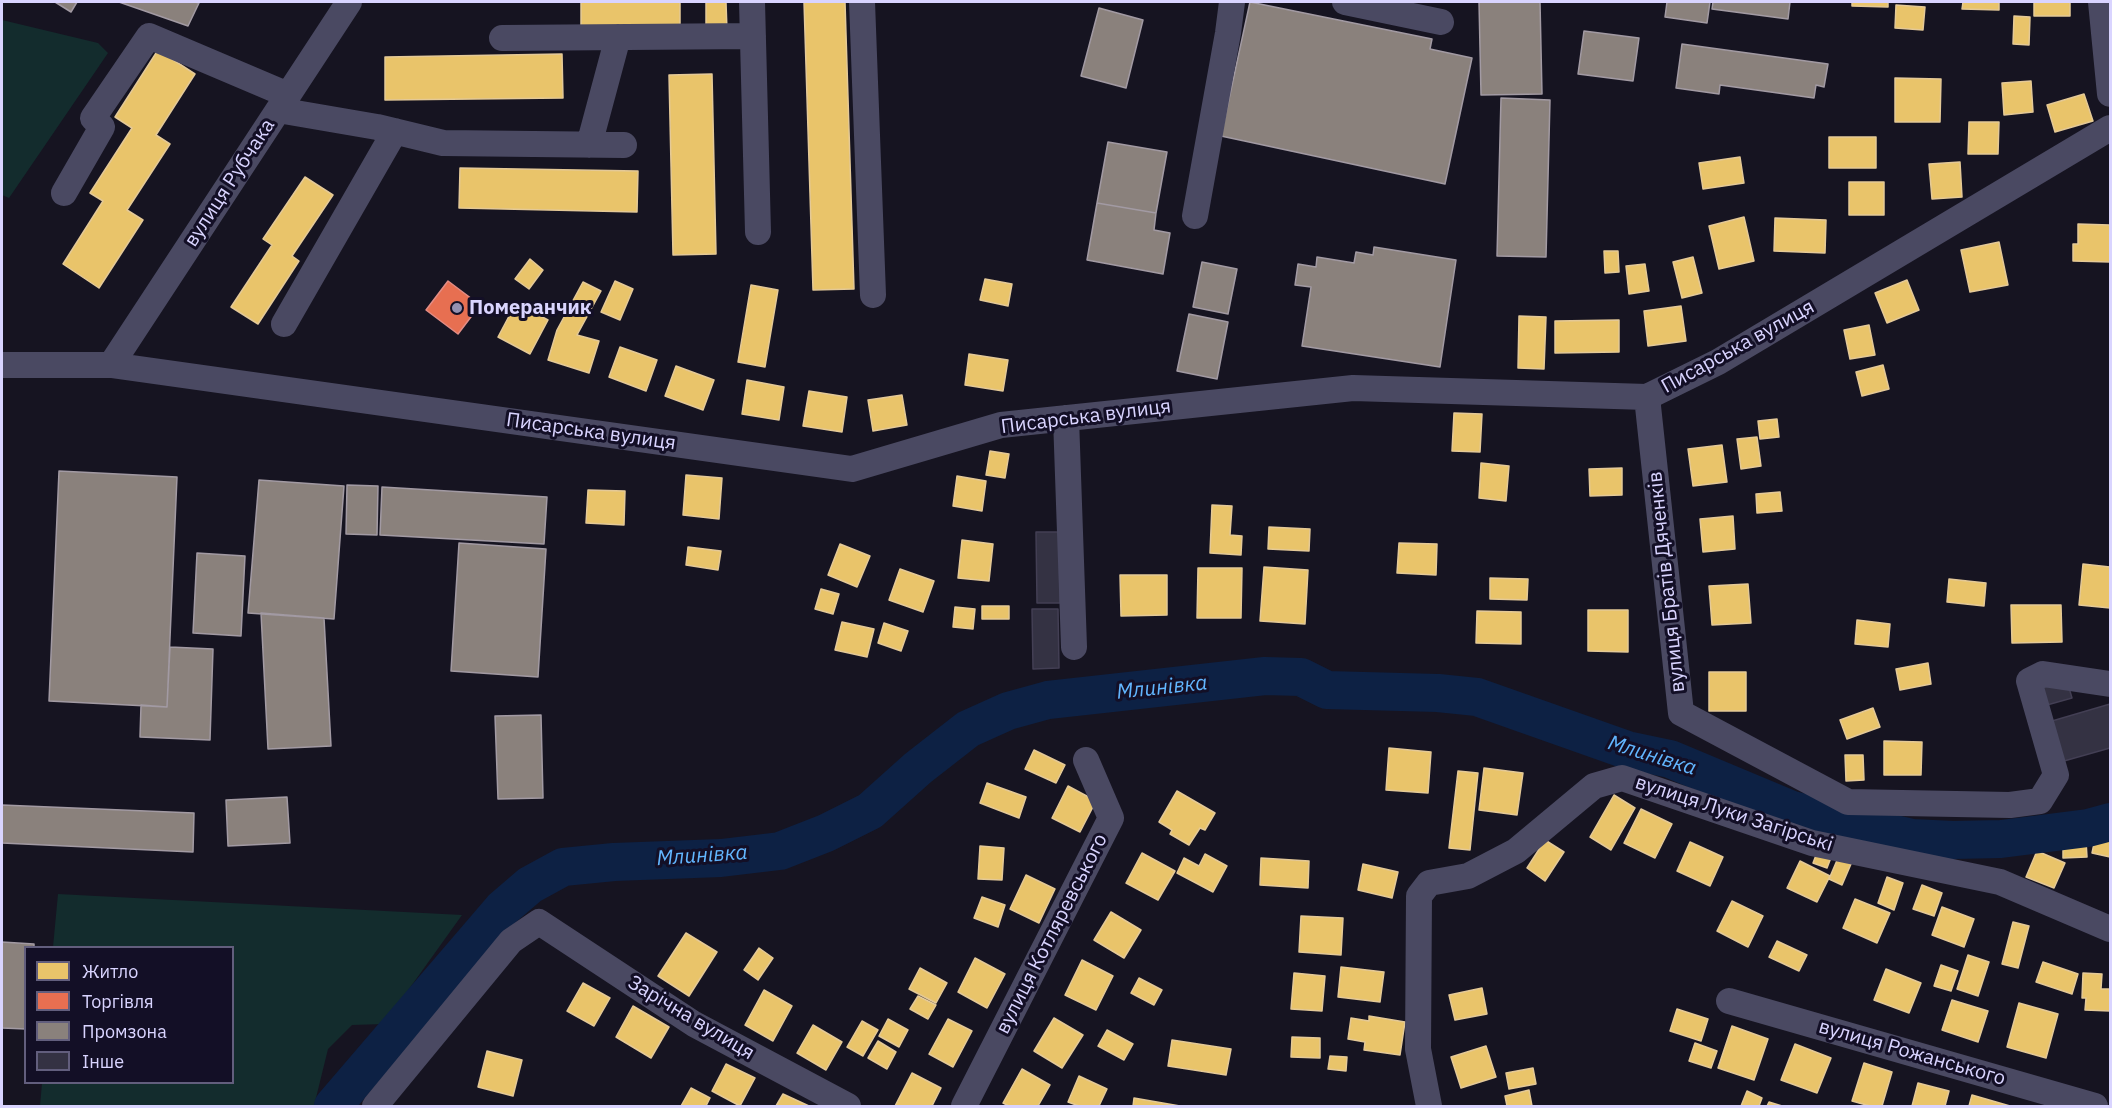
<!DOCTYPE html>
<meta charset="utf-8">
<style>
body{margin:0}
#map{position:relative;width:2112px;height:1108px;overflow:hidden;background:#161421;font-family:"IBM Plex Sans",sans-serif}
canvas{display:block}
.frame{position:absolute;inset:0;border:3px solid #d9d4ff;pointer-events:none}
.legend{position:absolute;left:24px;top:946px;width:210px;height:138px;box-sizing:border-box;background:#130f26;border:2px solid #625e7d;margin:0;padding:8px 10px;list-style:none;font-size:18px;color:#d9d4ff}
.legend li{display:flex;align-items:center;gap:12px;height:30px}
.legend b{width:30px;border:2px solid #625e7d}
</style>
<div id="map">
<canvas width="2112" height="1108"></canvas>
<div class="frame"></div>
<ul class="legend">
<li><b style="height:16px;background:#e9c46a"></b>Житло</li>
<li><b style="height:16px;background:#e76f51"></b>Торгівля</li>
<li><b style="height:16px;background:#8a817c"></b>Промзона</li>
<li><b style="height:16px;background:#343243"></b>Інше</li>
</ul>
</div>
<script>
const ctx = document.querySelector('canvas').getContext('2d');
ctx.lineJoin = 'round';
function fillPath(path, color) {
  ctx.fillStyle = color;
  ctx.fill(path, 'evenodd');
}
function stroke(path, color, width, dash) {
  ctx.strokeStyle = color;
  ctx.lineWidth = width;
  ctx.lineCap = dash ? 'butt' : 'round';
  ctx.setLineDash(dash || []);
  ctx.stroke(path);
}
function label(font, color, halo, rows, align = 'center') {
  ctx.font = font + ' "IBM Plex Sans",sans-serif';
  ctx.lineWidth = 6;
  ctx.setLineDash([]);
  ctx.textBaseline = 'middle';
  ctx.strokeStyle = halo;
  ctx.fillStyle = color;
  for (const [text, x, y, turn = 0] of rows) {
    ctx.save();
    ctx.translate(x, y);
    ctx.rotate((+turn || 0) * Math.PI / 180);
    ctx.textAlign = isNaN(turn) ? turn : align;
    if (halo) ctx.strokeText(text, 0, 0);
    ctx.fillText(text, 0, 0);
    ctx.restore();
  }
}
fillPath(new Path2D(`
 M2,20l96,23 10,10 -99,145 -7,-3z
 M58,894l404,21 -78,109 -32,1 -24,24 -14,57h-274l2,-23 190,-1v-134l-179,-1z`), '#132c2d');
const homes = new Path2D(`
 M581,2h99v31h-99z
 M706,2h20l1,29 -21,1z
 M804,2h41l9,287 -41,1z
 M1852,2h36v5l-36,-1z
 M1963,2h36v8l-37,-1z
 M2034,2h36v14h-36z
 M1896,5l29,2 -2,23 -28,-2z
 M2014,16l16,1 -1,28 -16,-1z
 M158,50l37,24 -39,61 14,9 -43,66 16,10 -44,68 -36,-24 40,-63 -13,-8 42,-65 -17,-11z
 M562,54l1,44 -178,2v-43z
 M712,74l4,180 -43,1 -4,-180z
 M1895,78l46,1 -1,43h-45z
 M2031,81l2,31 -29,3 -2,-32z
 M2084,94l9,27 -38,11 -8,-27z
 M1969,122h30l-1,32h-30z
 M1829,137h47v31h-47z
 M1740,157l4,26 -41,6 -4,-26z
 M1960,162l2,35 -30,2 -3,-35z
 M460,168l178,3 -1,41 -178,-4z
 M305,177l28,18 -41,61 7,5 -41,63 -27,-17 41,-62 -9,-6z
 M1849,182h35v33h-35z
 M1744,217l10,44 -35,8 -10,-43z
 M1775,218l51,2 -1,33 -51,-2z
 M2078,224l32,1v37l-37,-1v-17h5z
 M1999,242l9,43 -38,7 -9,-42z
 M1604,251h14l1,21 -14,1z
 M1693,257l9,36 -20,5 -9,-36z
 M530,259l13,11 -14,19 -14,-10z
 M1645,264l4,27 -20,3 -3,-28z
 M985,279l27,5 -4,22 -28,-6z
 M1907,280l12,30 -32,13 -12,-30z
 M615,281l18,8 -13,31 -19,-8z
 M583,282l18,9 -24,44 22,6 -10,32 -41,-13 9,-30z
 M751,285l27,5 -13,77 -27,-5z
 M516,303l32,17 -18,34 -32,-17z
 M1681,306l5,35 -38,5 -4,-35z
 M1519,316l27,1 -2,52 -26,-1z
 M1619,320v32l-64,1v-32z
 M1869,325l6,30 -25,4 -6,-29z
 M620,347l37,13 -11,31 -37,-14z
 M969,354l39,6 -5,31 -38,-6z
 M1883,365l6,24 -27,7 -6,-24z
 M676,366l38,14 -11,30 -38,-14z
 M747,380l37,7 -5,33 -37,-6z
 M809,391l38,6 -5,35 -39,-6z
 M902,395l5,30 -34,6 -5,-31z
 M1454,413l28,1 -2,38 -28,-1z
 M1777,419l2,18 -19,2 -2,-18z
 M1757,437l4,29 -20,3 -4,-30z
 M1722,445l5,37 -34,4 -5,-37z
 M990,451l19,3 -4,24 -19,-3z
 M1481,463l28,3 -3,35 -27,-3z
 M1622,468v27l-32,1 -1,-27z
 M686,475l36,3 -3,41 -36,-4z
 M957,476l29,5 -4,30 -29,-5z
 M588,490l37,1 -1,34 -38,-2z
 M1780,492l2,19 -25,2 -1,-19z
 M1212,505l20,1 -2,29 12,1 -1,19 -31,-2z
 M1733,516l2,33 -32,3 -3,-33z
 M1269,527l41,2 -1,22 -41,-2z
 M962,540l31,4 -4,37 -31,-3z
 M1399,543l38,1 -1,31 -39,-2z
 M840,544l30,12 -13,31 -29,-12z
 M688,547l33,4 -3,19 -32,-5z
 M2083,564l27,3v41l-31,-3z
 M1264,567l44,3 -3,54 -45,-3z
 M1198,568h44l-1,50h-44z
 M900,569l34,12 -11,31 -34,-12z
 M1120,575h47v40l-46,1z
 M1490,578l38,1 -1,21 -37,-1z
 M1949,579l37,4 -2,23 -37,-4z
 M1748,584l3,39 -39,2 -3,-39z
 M821,589l18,5 -6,20 -18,-5z
 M2011,605h50l1,37 -50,1z
 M982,606h27v13h-27z
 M955,607l20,2 -2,20 -20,-2z
 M1588,610h40v42l-40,-1z
 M1477,611l44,1v32l-45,-1z
 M1857,620l33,4 -2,23 -33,-3z
 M842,622l32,7 -7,28 -32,-7z
 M884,623l24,8 -7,20 -23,-8z
 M1928,663l3,21 -31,6 -4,-21z
 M1709,672h37v39h-37z
 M1873,708l7,19 -33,12 -7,-19z
 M1884,741l38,1 -1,33h-37z
 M1389,748l42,4 -3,41 -42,-3z
 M1034,750l31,15 -9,18 -31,-14z
 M1845,755h18l1,25 -18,1z
 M1484,768l39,5 -6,42 -38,-5z
 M1458,771l20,2 -8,77 -21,-2z
 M987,783l39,14 -7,21 -39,-15z
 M1068,786l28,15 -16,31 -28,-14z
 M1177,791l38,22 -10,17 -5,-2 -11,17 -19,-11 2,-4 -13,-8z
 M1614,795l21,13 -24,42 -21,-13z
 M1641,809l31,15 -17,34 -31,-15z
 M2096,834l14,2v21l-18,-4z
 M1545,840l19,12 -19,29 -18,-13z
 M2086,841l1,16 -24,1v-16z
 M1690,842l33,15 -13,29 -33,-15z
 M980,846l24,2 -2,32 -24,-1z
 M1818,850l14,5 -5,13 -14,-5z
 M2037,851l28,12 -11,25 -28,-11z
 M1142,853l33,18 -17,29 -32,-17z
 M1205,854l22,12 -14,26 -36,-19 7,-15 15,8z
 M1261,858l48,3 -1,27 -48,-3z
 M1838,858l13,6 -9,21 -13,-6z
 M1800,861l30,15 -13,26 -30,-14z
 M1363,864l35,8 -6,26 -34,-8z
 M1026,875l29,14 -16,34 -29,-14z
 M1887,877l16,6 -9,27 -16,-7z
 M1922,885l20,8 -8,23 -21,-7z
 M982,897l23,8 -7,22 -24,-9z
 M1855,899l35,14 -13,30 -34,-15z
 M1732,901l31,15 -15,31 -31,-16z
 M1942,907l32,12 -10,28 -32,-12z
 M1111,912l30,18 -17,28 -30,-18z
 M1301,916l42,2 -2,37 -42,-3z
 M2013,922l16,4 -11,42 -16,-4z
 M686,933l31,19 -28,44 -31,-20z
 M1777,941l30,14 -8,16 -30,-14z
 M759,948l14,10 -15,22 -14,-10z
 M1968,955l21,7 -11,34 -21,-7z
 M975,958l30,16 -18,34 -29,-16z
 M1082,960l31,16 -17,34 -31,-15z
 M2043,962l35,12 -6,20 -36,-12z
 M1941,965l17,6 -7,20 -17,-5z
 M1341,967l43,5 -4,30 -42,-5z
 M920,968l27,15 -11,20 -27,-14z
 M1886,969l35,14 -12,30 -35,-13z
 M1294,973l31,3 -3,35 -31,-2z
 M2083,973l19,1 -1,15h9v22l-25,-1 1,-12h-4z
 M1139,978l23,12 -8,15 -23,-12z
 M583,983l27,15 -16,28 -27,-15z
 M1482,988l5,26 -32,6 -6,-25z
 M764,990l28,16 -19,35 -28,-16z
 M918,996l18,9 -8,14 -18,-10z
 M1952,1000l36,11 -10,31 -36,-12z
 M2019,1003l39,11 -12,44 -39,-11z
 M633,1006l36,21 -18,31 -35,-21z
 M1677,1009l31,10 -7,22 -31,-10z
 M1369,1016l36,6 -5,33 -36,-5 1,-8 -17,-3 3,-21 18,3z
 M1054,1018l29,17 -21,33 -28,-17z
 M888,1019l20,11 -9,17 -20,-11z
 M948,1019l24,12 -19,36 -24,-13z
 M862,1021l16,9 -15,26 -16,-9z
 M813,1025l29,17 -16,28 -29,-17z
 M1732,1026l36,13 -14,41 -36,-12z
 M1107,1030l26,14 -9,16 -26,-14z
 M1292,1037l28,1v20l-29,-1z
 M1172,1040l59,9 -5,26 -58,-9z
 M878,1041l18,11 -9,17 -19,-11z
 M1695,1043l22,8 -6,17 -22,-7z
 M1795,1044l36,14 -14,35 -36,-13z
 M1486,1046l10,31 -35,11 -10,-31z
 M487,1051l35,9 -9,36 -35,-9z
 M1330,1056l17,1 -1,14 -18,-2z
 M1864,1063l28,9 -10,34h-12l-18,-5z
 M726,1064l29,14 -15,28 -28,-15z
 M1533,1068l3,16 -27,5 -3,-16z
 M1022,1069l28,16 -12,21h-29l-6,-3z
 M912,1073l29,15 -9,18h-37z
 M1079,1076l28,13 -8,17h-20l-11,-4z
 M1918,1083l31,8 -4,15h-33z
 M691,1088l19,10 -4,8h-25z
 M1529,1090l3,16h-25l-2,-10z
 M1747,1091l15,7 -3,8h-18z
 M783,1094l26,12h-33z
 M1972,1095l38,11h-41z
 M1134,1098l46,8h-47z
 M1769,1102l13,4h-15z`);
fillPath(homes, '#e9c46a');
stroke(homes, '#e4c997', 1.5);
const shops = new Path2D(`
 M448,281l32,24 -22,29 -32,-24z`);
fillPath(shops, '#e76f51');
stroke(shops, '#e38d85', 1.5);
const industry = new Path2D(`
 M55,2h22l-6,10z
 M119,2h76l4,1 -11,23z
 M1250,2l182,37 -2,10 42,9 -27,126 -224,-48z
 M1479,2h61l2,92 -61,1z
 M1667,2h43l-3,21 -42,-6z
 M1713,2h77l-2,17 -76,-10z
 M1099,8l44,12 -17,68 -45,-12z
 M1584,31l55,7 -6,43 -55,-7z
 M1682,44l146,20 -4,23 -8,-2 -2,13 -94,-13 -1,9 -43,-6z
 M1501,98l49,2 -4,157 -49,-1z
 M1108,142l59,10 -11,61 -59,-10z
 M1097,203l59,10 -2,17 16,3 -7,41 -76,-14z
 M1374,247l82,13 -16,107 -138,-21 9,-59 -16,-2 3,-21 18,3 1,-10 37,6 2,-11 17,3z
 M1202,262l35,7 -9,45 -35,-7z
 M1189,314l39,8 -11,57 -40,-8z
 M59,471l118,6 -10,230 -118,-6z
 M259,480l85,6 -10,133 -86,-6z
 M347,485l31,1 -1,49 -31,-1z
 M382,487l165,10 -3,47 -164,-9z
 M459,543l87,6 -8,128 -87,-6z
 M197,553l48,3 -4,80 -48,-3z
 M261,613l63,5 7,128 -63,3z
 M170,647l43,2 -3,91 -70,-3 1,-32 26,2z
 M541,715l2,83 -45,1 -3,-83z
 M287,797l3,46 -62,3 -2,-46z
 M2,805l192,8 -1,39 -191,-9z
 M2,942l32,2v4h-8v81l-24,-1z`);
fillPath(industry, '#8a817c');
stroke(industry, '#a29aa3', 1.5);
stroke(new Path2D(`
 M333,1106l169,-197 28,-24 33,-18 51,-5 107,-4 59,-7 46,-18 44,-22 48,-43 50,-39 40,-18 40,-11 217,-24 36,1 26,13 111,3 39,4 150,53 43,9 122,51 120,28 41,2 48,-1 87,-11 22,-6`), '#0d2144', 38);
const building = new Path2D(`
 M1036,532h23l1,71h-23z
 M1032,609h26l1,59 -26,1z
 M2067,681l5,17 -25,7 -5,-17z
 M2110,704v44l-46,13 -12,-40z`);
fillPath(building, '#343243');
stroke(building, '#433f54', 1.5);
stroke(new Path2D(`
 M752,2l6,230
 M862,2l11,293
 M1345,2l96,20
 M2101,2l9,92
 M502,38l251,-2
 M278,110l99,17 66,16 181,2
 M589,145l29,-108
 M64,193l38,-66 -9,-9 56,-82 139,59
 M1195,216l33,-183 4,-31
 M284,324l111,-193
 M2,365h109l741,104 149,-44 352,-37 294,9 71,-35 392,-234
 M111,365l238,-363
 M1647,397l34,316 167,89 162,3 30,-4 16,-26 -27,-94 14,-7 67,10
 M1066,418l8,229
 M1729,1001l366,105
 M375,1106l136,-165 28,-19 155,102 154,82
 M964,1106l147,-288 -25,-58
 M1429,1106l-11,-57 1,-153 10,-13 39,-7 48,-25 78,-65 28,-8 190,65 188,39 110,47`), '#4a4962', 26);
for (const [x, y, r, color] of [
 [457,308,6,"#9591b1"]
]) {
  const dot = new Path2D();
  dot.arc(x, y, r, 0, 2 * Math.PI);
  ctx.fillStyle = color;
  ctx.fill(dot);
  stroke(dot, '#130f26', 2);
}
label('20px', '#d9d4ff', '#130f26', [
 ["вулиця Рубчака",230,183,-57],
 ["Писарська вулиця",1738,347,-29],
 ["Писарська вулиця",1086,417,-7],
 ["Писарська вулиця",591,432,8],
 ["вулиця Братів Дяченків",1667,582,-96],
 ["вулиця Луки Загірські",1734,814,18],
 ["вулиця Котляревського",1052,934,-63],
 ["Зарічна вулиця",691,1018,31],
 ["вулиця Рожанського",1912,1053,16]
]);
label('bold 20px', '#d9d4ff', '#130f26', [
 ["Померанчик",469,308]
], 'left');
label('italic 21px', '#62b6ff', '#130f26', [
 ["Млинівка",1162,688,-6],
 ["Млинівка",1652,756,17],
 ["Млинівка",702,856,-4]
]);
</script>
